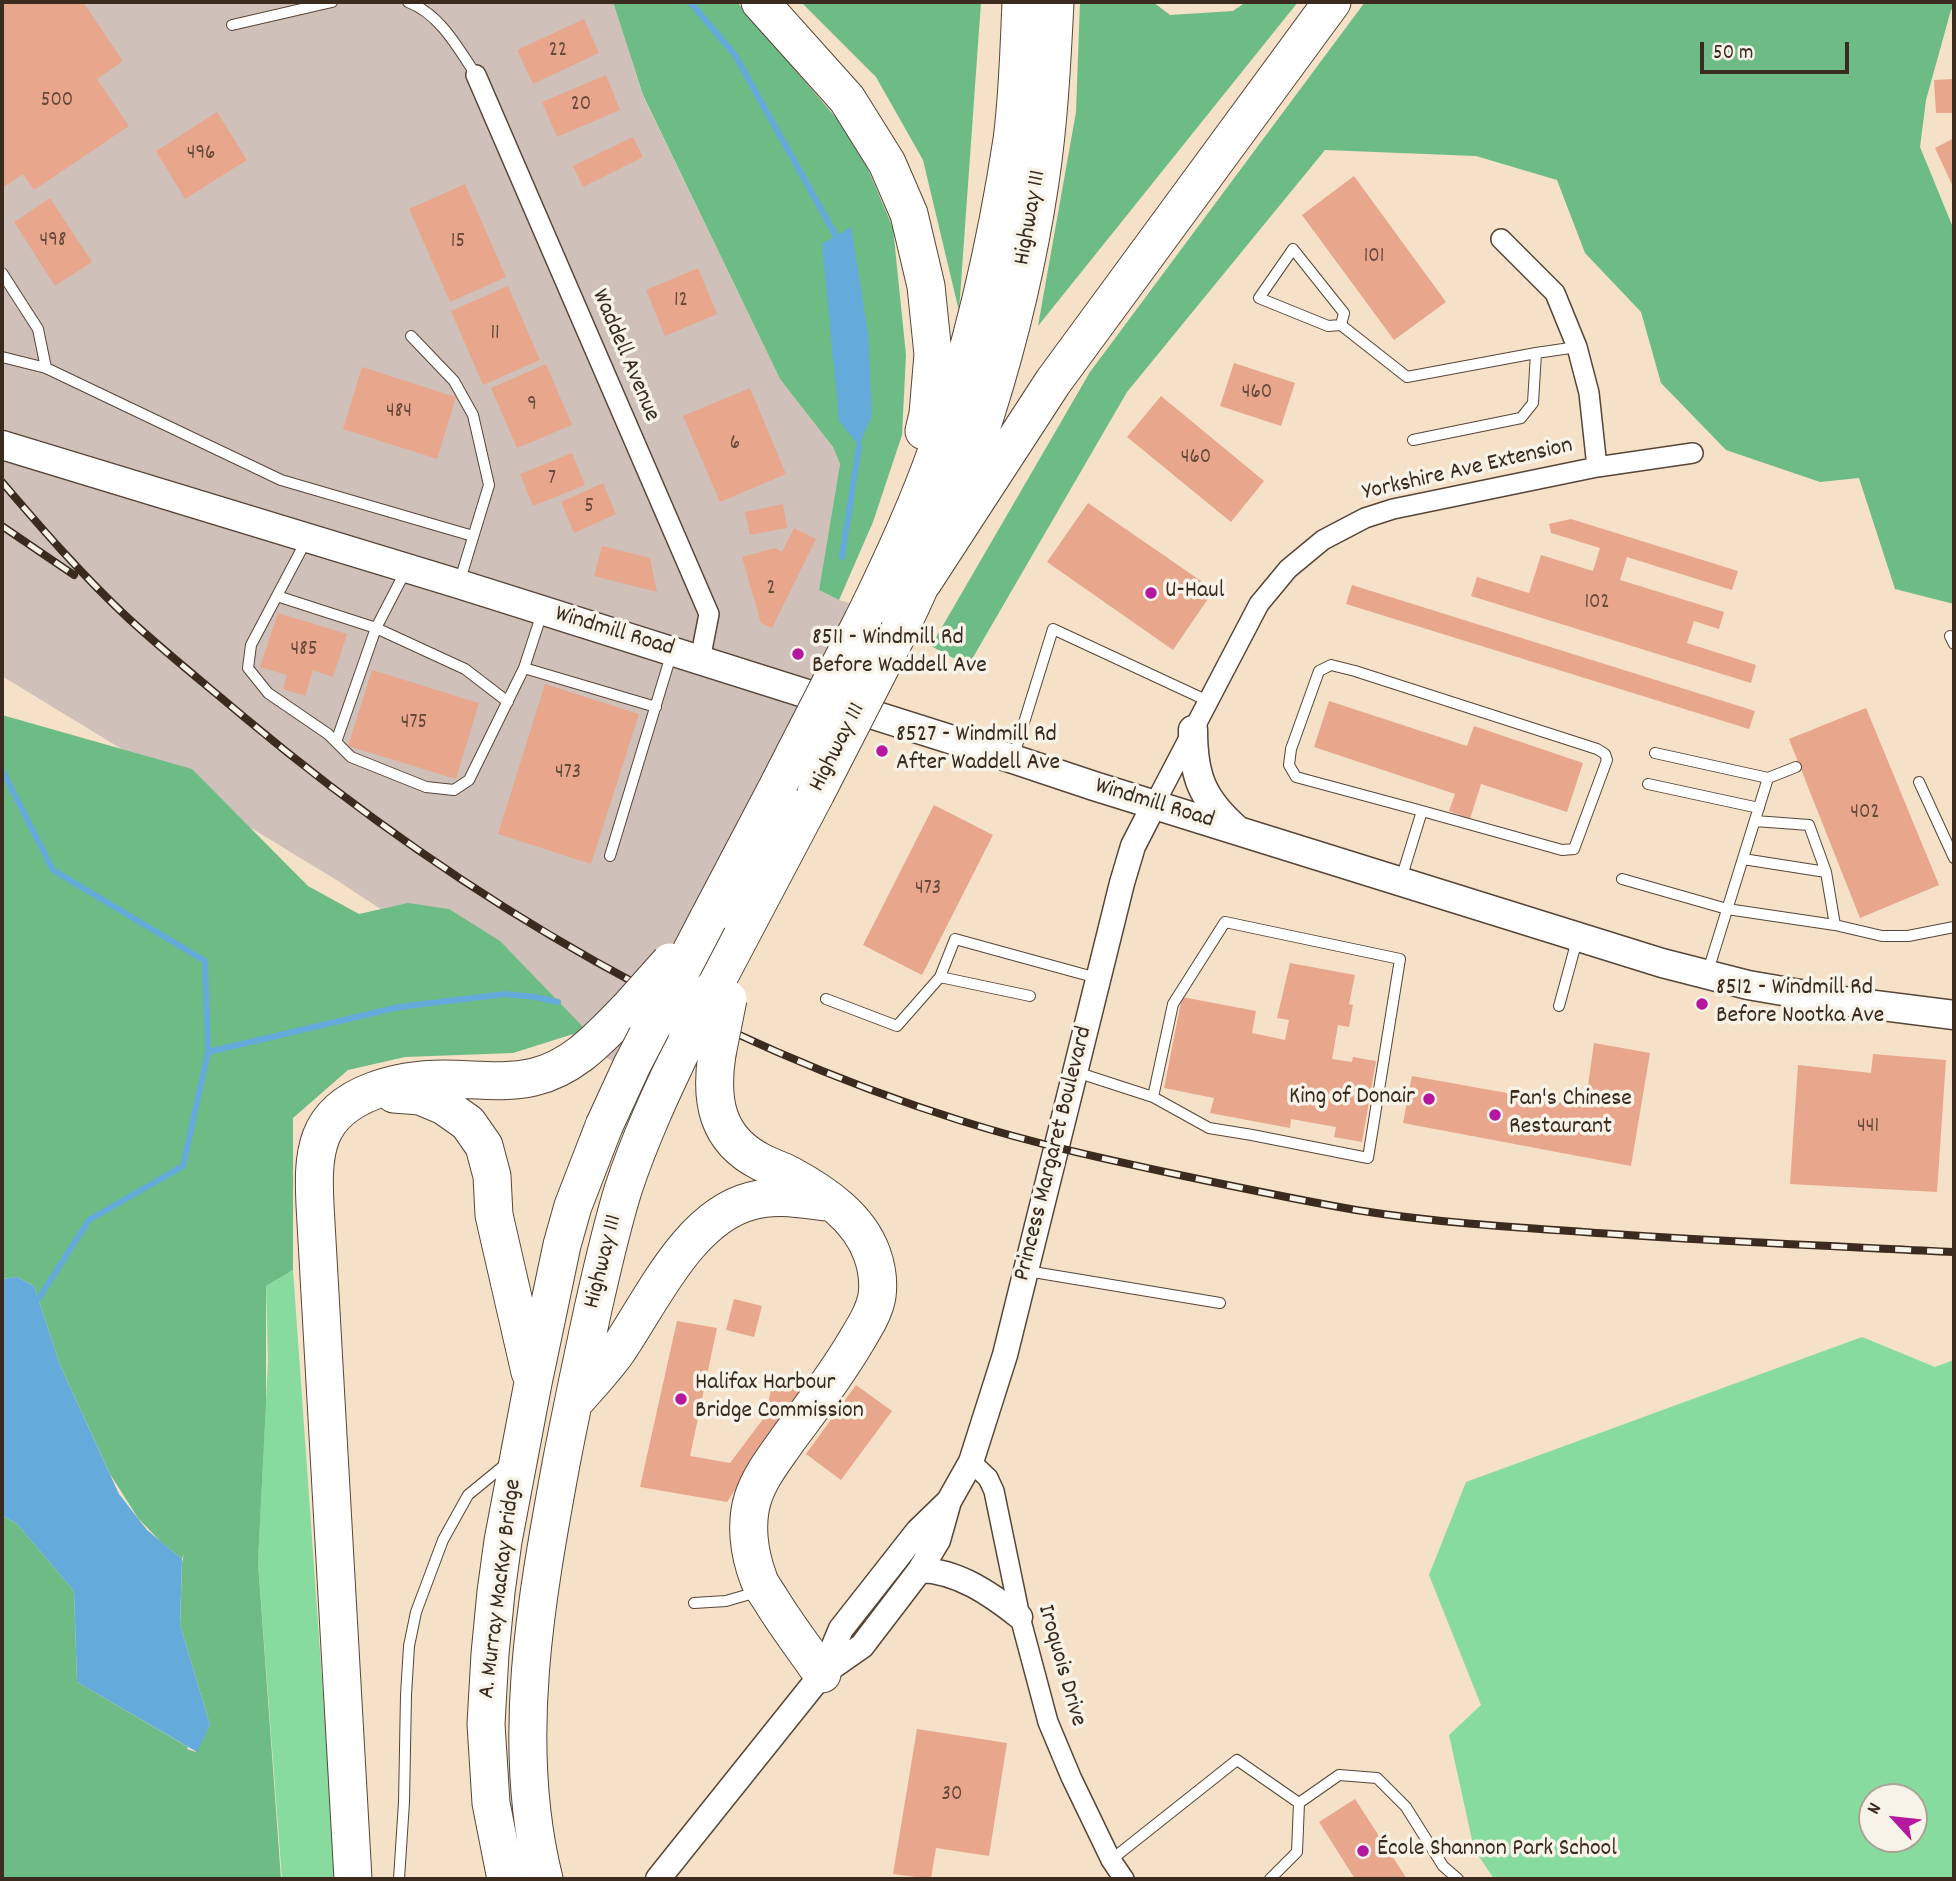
<!DOCTYPE html>
<meta charset="utf-8">
<style>
body{margin:0}
#map{position:relative;width:1956px;height:1881px;overflow:hidden;background:#f4e1c7;font-family:Dekko,sans-serif}
canvas{display:block}
.frame{position:absolute;inset:0;border:4px solid #3b2a1e;pointer-events:none}
.north{position:absolute;left:1858px;top:1783px;width:70px;height:70px;box-sizing:border-box;background:#f7f3e8;border:2px solid #aca397;border-radius:50%;rotate:297deg;font-size:19px;font-weight:700;line-height:28px;text-align:center;color:#3b2a1e}
.north::after{content:'';display:block;margin:auto;width:24px;height:32px;background:#b5179e;clip-path:polygon(50% 0,100% 100%,50% 72%,0 100%)}
.scale{position:absolute;left:1700px;top:42px;width:149px;height:32px;box-sizing:border-box;border:4px solid #3b2a1e;border-top:0;padding-left:9px;font-size:21px;line-height:24px;white-space:nowrap;color:#3b2a1e;-webkit-text-stroke:5px #f7f3e8;paint-order:stroke}
</style>
<div id="map">
<canvas width="1956" height="1881"></canvas>
<div class="frame"></div>
<div class="north">N</div>
<div class="scale">50 m</div>
</div>
<script>
const ctx = document.querySelector('canvas').getContext('2d');
ctx.lineJoin = 'round';
function fillPath(path, color) {
  ctx.fillStyle = color;
  ctx.fill(path, 'evenodd');
}
function stroke(path, color, width, dash) {
  ctx.strokeStyle = color;
  ctx.lineWidth = width;
  ctx.lineCap = dash ? 'butt' : 'round';
  ctx.setLineDash(dash || []);
  ctx.stroke(path);
}
function label(font, color, halo, rows, align = 'center') {
  ctx.font = font + ' Dekko,sans-serif';
  ctx.lineWidth = 7;
  ctx.setLineDash([]);
  ctx.textBaseline = 'middle';
  ctx.strokeStyle = halo;
  ctx.fillStyle = color;
  for (const [text, x, y, turn = 0] of rows) {
    ctx.save();
    ctx.translate(x, y);
    ctx.rotate((+turn || 0) * Math.PI / 180);
    ctx.textAlign = isNaN(turn) ? turn : align;
    if (halo) ctx.strokeText(text, 0, 0);
    ctx.fillText(text, 0, 0);
    ctx.restore();
  }
}
fillPath(new Path2D(`
 M2,2h611l30,94 137,283 53,68 7,17 -21,126 20,10 42,12 -243,466 -300,-197 -336,-205z`), '#cfc0ba');
fillPath(new Path2D(`
 M293,1270l36,509 5,100h-52l-24,-317 10,-201 -2,-75z
 M1862,1337l73,30 19,-7v519h-460l-20,-30 -25,-114 32,-30 -52,-130 37,-93zM1872,1797h42v42h-42z`), '#87db9e');
fillPath(new Path2D(`
 M613,2h124l119,139 37,87 13,127 -4,80 -29,87 -34,78 -20,-10 21,-126 -7,-17 -53,-68 -137,-284z
 M801,2h180l-22,309 -36,-151 -47,-83z
 M1080,2h73l17,13 63,-4 13,-9h52l-260,324 38,-214z
 M1365,2h589v6l-3,2 -25,90 -6,47 34,83v374l-59,-15 -36,-111 -39,4 -94,-32 -65,-67 -20,-71 -56,-59 -28,-73 -81,-24 -151,-6 -198,242 -159,274 -37,-20 159,-274z
 M2,715l190,54 116,117 51,28 49,-11 41,6 51,32 86,89 -73,23 -108,4 -57,13 -55,48v152l-27,16v118l-8,158 23,317h-279v-364l15,9 57,67 3,91 111,65 -1,2 9,3 14,-27 -30,-100 2,-62 2,-9 -2,5 -23,-19 -21,-22 -28,-44 -50,-109 -26,-79 -17,-9 -15,2z`), '#6dbb85');
fillPath(new Path2D(`
 M851,227l17,106 4,82 -13,31 -20,-25 -17,-177z
 M17,1277l17,9 26,79 59,129 28,36 35,29 -2,66 30,100 -13,27 -120,-70 -3,-91 -57,-67 -15,-9v-236z`), '#64aada');
stroke(new Path2D(`
 M690,2l45,53 101,181
 M842,557l17,-111
 M2,770l51,100 152,91 3,91 -25,114 -94,54 -50,78
 M208,1052l191,-45 106,-13 30,3 23,5`), '#64aada', 6);
fillPath(new Path2D(`
 M2,2h81l40,59 -26,18 32,47 -95,64 -11,-16 -21,14z
 M584,19l15,34 -66,31 -16,-34z
 M606,75l14,35 -63,27 -15,-35z
 M1954,79v34h-18l-2,-33z
 M217,112l30,48 -62,39 -29,-48z
 M633,137l10,20 -60,30 -10,-21z
 M1954,138v51l-19,-41z
 M1354,176l92,126 -52,38 -92,-125z
 M465,184l41,93 -56,25 -41,-93z
 M50,198l42,64 -37,24 -41,-64z
 M698,268l19,46 -52,22 -19,-46z
 M508,286l32,74 -57,25 -32,-74z
 M1234,363l61,20 -14,43 -61,-20z
 M546,364l26,61 -55,23 -26,-60z
 M362,367l94,30 -19,62 -94,-30z
 M750,388l36,86 -66,28 -37,-86z
 M1161,396l103,85 -33,41 -104,-85z
 M572,453l13,32 -52,21 -13,-32z
 M603,483l13,31 -42,19 -13,-31z
 M1088,503l126,87 -41,60 -126,-88z
 M783,504l4,24 -37,7 -5,-23z
 M1571,519l167,52 -6,19 -105,-33 -7,23 104,32 -5,17 -25,-8 -7,22 69,22 -5,18 -280,-87 6,-19 52,16 12,-38 52,16 7,-23 -49,-15 -2,-9z
 M794,528l22,11 -44,89 -11,-5 -19,-66 33,-9 7,4z
 M602,546l48,12 7,34 -63,-16z
 M1352,585l403,126 -6,18 -403,-125z
 M278,613l69,21 -14,43 -20,-7 -8,26 -22,-7 4,-14 -27,-8z
 M372,670l107,33 -23,76 -108,-33z
 M545,684l94,30 -48,150 -93,-30z
 M1329,701l138,45 7,-20 109,37 -16,49 -86,-28 -11,35 -21,-8 6,-17 -141,-47z
 M1866,708l73,177 -79,33 -71,-179z
 M934,805l59,30 -71,140 -59,-30z
 M1290,963l65,12 -6,29 4,1 -4,22 -11,-2 -6,34 20,3 1,-5 23,4 -14,81 -28,-5 2,-10 -45,-8 -1,9 -80,-15 4,-15 -50,-10 18,-91 74,14 -4,22 33,7 4,-20 -12,-2z
 M1594,1043l56,10 -19,113 -228,-43 9,-47 173,31z
 M1873,1054l73,6 -9,132 -147,-8 8,-119 73,8z
 M734,1299l28,7 -8,31 -28,-7z
 M677,1321l40,7 -27,128 40,7 36,-48 6,-31 39,-10 -84,128 -87,-15z
 M856,1385l36,26 -51,69 -35,-26z
 M917,1729l90,14 -18,113 -53,-8 -5,31 -38,-5z
 M1355,1799l52,80h-52l-36,-57z`), '#e8a78c');
const service = new Path2D(`
 M408,2c32,12 50,46 68,73
 M232,25l100,-23
 M2,273l36,56 8,39
 M1341,325l3,-12 -51,-64 -34,49 69,28 13,-1 66,52 129,-24 41,-6
 M411,336l43,45 19,34 16,70 -29,95
 M2,357l44,11 235,112 192,56
 M1413,440l108,-22 12,-15 3,-50
 M307,539l-56,106 -3,23 20,25 60,41 23,23 75,30 28,3 15,-10 55,-112
 M277,596l99,32 29,-56
 M542,613l-18,55 132,39
 M1950,636l4,8
 M336,742l40,-114 89,41 43,33
 M1655,753l113,25
 M1013,758l40,-129 155,72
 M1919,782l35,76
 M1648,784l111,24
 M1755,821l54,4 17,47 9,53
 M610,856l62,-204
 M1743,859l83,13
 M1401,879l21,-68 -126,-34 -7,-12 2,-16 28,-78 12,-6 24,6 242,78 8,5 2,6 -33,89 -12,1 -140,-39
 M1622,879l105,30 108,16 47,11h26l46,-9
 M1708,971l60,-193 28,-11
 M940,977l15,-38 142,39
 M826,999l71,27 43,-49 90,19
 M1559,1006l18,-66
 M1076,1072l77,25 20,-93 52,-82 175,37 -32,199 -116,-23 -43,-7 -56,-31
 M1027,1271l193,32
 M694,1603l32,-2 31,-9
 M1299,1803l40,-28 38,3 29,29 37,59 15,13
 M1111,1860l126,-100 62,43 -2,49 -27,27
 M399,1879l5,-77 2,-107 3,-49 7,-34 27,-72 25,-45 39,-32`);
const minor = new Path2D(`
 M476,75l233,539 -9,46
 M1501,239l54,54 22,54 12,46 8,74
 M1154,805l105,-201 29,-35 35,-29 42,-22 28,-9 204,-42 96,-14
 M971,1462l17,16 6,13 26,126 28,105 23,55 40,83 13,19`);
const tertiary = new Path2D(`
 M920,1570c38,1 71,24 100,47
 M822,1674l40,-28 58,-76 18,-30 11,-39 22,-39 34,-107 117,-472 11,-37 21,-41
 M658,1879l164,-205 19,-45 77,-98 31,-30`);
const secondary = new Path2D(`
 M2,445l457,139 554,175 81,27 568,177 86,22 87,15 119,15
 M1193,730c0,46 9,69 43,99`);
const motorway = new Path2D(`
 M760,2l87,97 40,64 22,51 17,72 7,68 -5,60 -4,17
 M923,582l130,-200 279,-380
 M863,620c27,-55 54,-112 74,-170 35,-101 59,-205 75,-310 6,-46 7,-93 9,-138
 M899,631c68,-139 118,-295 141,-449 9,-60 12,-120 15,-180
 M708,919l72,-137
 M712,990l104,-197
 M717,1054c-7,46 -1,85 44,108 9,5 20,8 29,13 33,18 69,42 82,79 5,14 7,27 5,42 -3,17 -13,32 -22,47 -20,34 -44,65 -67,96 -13,19 -28,37 -35,59 -8,25 -4,55 5,79 2,8 8,15 13,23 15,25 34,49 51,74
 M394,1094l26,2 24,10 24,17 16,23 8,30 2,39 36,157
 M577,1399c14,-16 29,-32 41,-49 34,-50 71,-133 133,-149 25,-7 50,-2 75,1
 M353,1879l-38,-674c-1,-22 -2,-47 6,-68 17,-45 80,-58 123,-58 31,0 60,5 90,-2 41,-10 66,-40 94,-68
 M506,1879l-15,-76 -5,-79 4,-70 6,-62 7,-51 30,-158 29,-138 11,-39 31,-80
 M544,1879c-34,-136 -8,-279 17,-415 10,-52 21,-104 32,-155 9,-40 18,-80 30,-119 17,-52 40,-101 64,-151`);
stroke(service, '#574537', 12);
stroke(minor, '#574537', 22);
stroke(tertiary, '#574537', 27);
stroke(secondary, '#574537', 31);
stroke(motorway, '#574537', 39);
stroke(service, '#fff', 10);
stroke(minor, '#fff', 19);
stroke(tertiary, '#fff', 24);
stroke(secondary, '#fff', 28);
stroke(motorway, '#fff', 37);
const rail = new Path2D(`
 M2,482c40,47 80,93 126,136 37,34 77,66 116,99 212,177 453,321 718,404 73,23 147,39 222,55 57,12 114,24 172,34 75,12 152,17 228,22 123,9 247,14 370,20
 M2,526l72,49`);
stroke(rail, '#3b2a1e', 8);
stroke(rail, '#f7f3e8', 5, [16]);
const motorwayBridge = new Path2D(`
 M780,782l83,-162
 M816,793l83,-162
 M628,1009l42,-47
 M687,1039l25,-49
 M717,1054l11,-55
 M604,1126l28,-61 76,-146`);
stroke(motorwayBridge, '#574537', 39, []);
stroke(motorwayBridge, '#fff', 37);
for (const [x, y, r, color] of [
 [1151,593,7,"#b5179e"],
 [798,654,7,"#b5179e"],
 [882,751,7,"#b5179e"],
 [1702,1004,7,"#b5179e"],
 [1429,1099,7,"#b5179e"],
 [1495,1115,7,"#b5179e"],
 [681,1399,7,"#b5179e"],
 [1363,1851,7,"#b5179e"]
]) {
  const dot = new Path2D();
  dot.arc(x, y, r, 0, 2 * Math.PI);
  ctx.fillStyle = color;
  ctx.fill(dot);
  stroke(dot, '#f7f3e8', 2.5);
}
label('21px', '#66493a', null, [
 ["22",558,52],
 ["500",57,102],
 ["20",581,106],
 ["496",201,155],
 ["498",53,242],
 ["15",458,243],
 ["101",1374,258],
 ["12",681,302],
 ["11",495,335],
 ["460",1257,394],
 ["9",532,406],
 ["484",399,413],
 ["6",735,445],
 ["460",1196,459],
 ["7",552,480],
 ["5",589,508],
 ["2",771,590],
 ["102",1597,604],
 ["485",304,651],
 ["475",414,724],
 ["473",568,774],
 ["402",1865,814],
 ["473",928,890],
 ["441",1868,1128],
 ["30",952,1796]
]);
label('24px', '#3b2a1e', '#f7f3e8', [
 ["Highway 111",1032,218,-80],
 ["Waddell Avenue",624,356,67],
 ["Yorkshire Ave Extension",1468,471,-13],
 ["Windmill Road",614,633,17],
 ["Highway 111",839,748,-63],
 ["Windmill Road",1154,805,17],
 ["Princess Margaret Boulevard",1055,1154,-76],
 ["Highway 111",605,1262,-76],
 ["A. Murray MacKay Bridge",502,1589,-83],
 ["Iroquois Drive",1060,1666,74]
]);
label('24px', '#3b2a1e', '#f7f3e8', [
 ["U-Haul",1165,593],
 ["8511 - Windmill Rd",812,640],
 ["Before Waddell Ave",812,668],
 ["8527 - Windmill Rd",896,737],
 ["After Waddell Ave",896,765],
 ["8512 - Windmill Rd",1716,990],
 ["Before Nootka Ave",1716,1018],
 ["King of Donair",1415,1099,"right"],
 ["Fan's Chinese",1509,1101],
 ["Restaurant",1509,1129],
 ["Halifax Harbour",695,1385],
 ["Bridge Commission",695,1413],
 ["École Shannon Park School",1377,1851]
], 'left');
</script>
